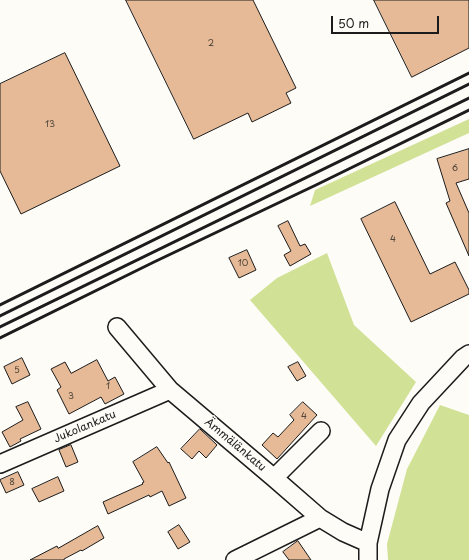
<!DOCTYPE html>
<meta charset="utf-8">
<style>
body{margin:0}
#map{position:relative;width:469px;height:560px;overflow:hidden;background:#fdfcf7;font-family:"Playpen Sans",sans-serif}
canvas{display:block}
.scale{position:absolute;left:331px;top:16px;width:108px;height:18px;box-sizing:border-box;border:2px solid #1c1c1c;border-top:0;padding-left:5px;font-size:12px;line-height:14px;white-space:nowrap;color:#1c1c1c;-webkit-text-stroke:3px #fdfcf7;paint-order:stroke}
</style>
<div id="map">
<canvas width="469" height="560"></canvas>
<div class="scale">50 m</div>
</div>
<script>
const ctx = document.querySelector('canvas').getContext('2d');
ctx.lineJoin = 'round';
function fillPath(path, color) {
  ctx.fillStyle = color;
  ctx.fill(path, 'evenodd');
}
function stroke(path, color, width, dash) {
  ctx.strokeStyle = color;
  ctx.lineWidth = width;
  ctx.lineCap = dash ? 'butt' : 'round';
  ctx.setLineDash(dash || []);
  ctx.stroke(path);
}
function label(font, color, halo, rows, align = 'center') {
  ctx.font = font + ' "Playpen Sans",sans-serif';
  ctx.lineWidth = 3;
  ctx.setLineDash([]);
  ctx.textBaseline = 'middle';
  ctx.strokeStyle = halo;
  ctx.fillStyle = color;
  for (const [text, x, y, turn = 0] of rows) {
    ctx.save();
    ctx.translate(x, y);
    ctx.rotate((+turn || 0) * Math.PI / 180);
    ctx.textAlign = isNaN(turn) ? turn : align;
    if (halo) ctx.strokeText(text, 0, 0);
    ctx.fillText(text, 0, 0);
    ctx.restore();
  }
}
fillPath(new Path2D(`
 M469,119v14l-159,73 5,-16z
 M327,253l27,72 62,57 -40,64 -126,-146 27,-22z
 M440,405l29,10v145h-81l-1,-16 20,-75z`), '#d1e297');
const building = new Path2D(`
 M126,0h127l43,88 -10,5 5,10 -39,19 -4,-9 -54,26z
 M374,0h95v48l-57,29z
 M65,53l55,113 -99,48 -21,-43v-87z
 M469,149v30l-13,4 13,30v43l-23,-53 4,-2 -13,-42z
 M395,202l35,72 25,-12 14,28v4l-58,28 -50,-103z
 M288,221l12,25 5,-2 6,10 -21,12 -6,-11 7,-4 -13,-25z
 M247,250l9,20 -17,8 -10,-20z
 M22,358l8,17 -18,9 -8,-17z
 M97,360l11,21 7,-4 9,17 -19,10 -4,-7 -32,17 -12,-24 4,-3 -10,-18 14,-7 6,11z
 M298,362l8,14 -9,5 -9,-14z
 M28,402l13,27 -21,10 1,2 -11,6 -8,-15 21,-12 -7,-13z
 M303,402l14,13 -40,44 -15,-14 11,-12 5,4 16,-17 -4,-5z
 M200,429l17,16 -11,13 -7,-7 -7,8 -11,-10z
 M71,445l7,17 -12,5 -7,-17z
 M157,447l11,16 1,-1 17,36 -17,8 -7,-15 -12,6 -1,-2 -41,19 -5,-12 40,-18 -1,-1 2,-1 -11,-20z
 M18,472l6,13 -18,8 -6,-13z
 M58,477l6,14 -25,11 -7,-13z
 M179,525l11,17 -12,7 -10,-17z
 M98,526l6,12 -22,13 -1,-1 -17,9v1h-34l27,-14 1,2z
 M298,541l13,19h-22l-6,-8z`);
fillPath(building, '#e6ba96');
stroke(building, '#1c1c1c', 1);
const street = new Path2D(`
 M117,327l53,63 104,88 46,40 23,14 25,11
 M0,464l170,-74
 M274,478l47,-47
 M235,560l85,-42
 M368,560v-17l12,-54 17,-49 24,-37 42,-45 6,-4`);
stroke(street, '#1c1c1c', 20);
stroke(street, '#fdfcf7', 17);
stroke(new Path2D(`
 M0,305l469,-232
 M0,316l469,-232
 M0,327l469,-229
 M0,338l154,-76 162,-77 153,-75`), '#1c1c1c', 3);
label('9px', '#4e443a', null, [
 ["2",211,44],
 ["13",50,125],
 ["6",455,169],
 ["4",393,240],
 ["10",243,264],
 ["5",17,371],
 ["1",108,387],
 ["3",71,397],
 ["4",304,417],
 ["8",12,483]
]);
label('11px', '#1c1c1c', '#fdfcf7', [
 ["Jukolankatu",85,427,-23],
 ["Ämmälänkatu",235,445,40]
]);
</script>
